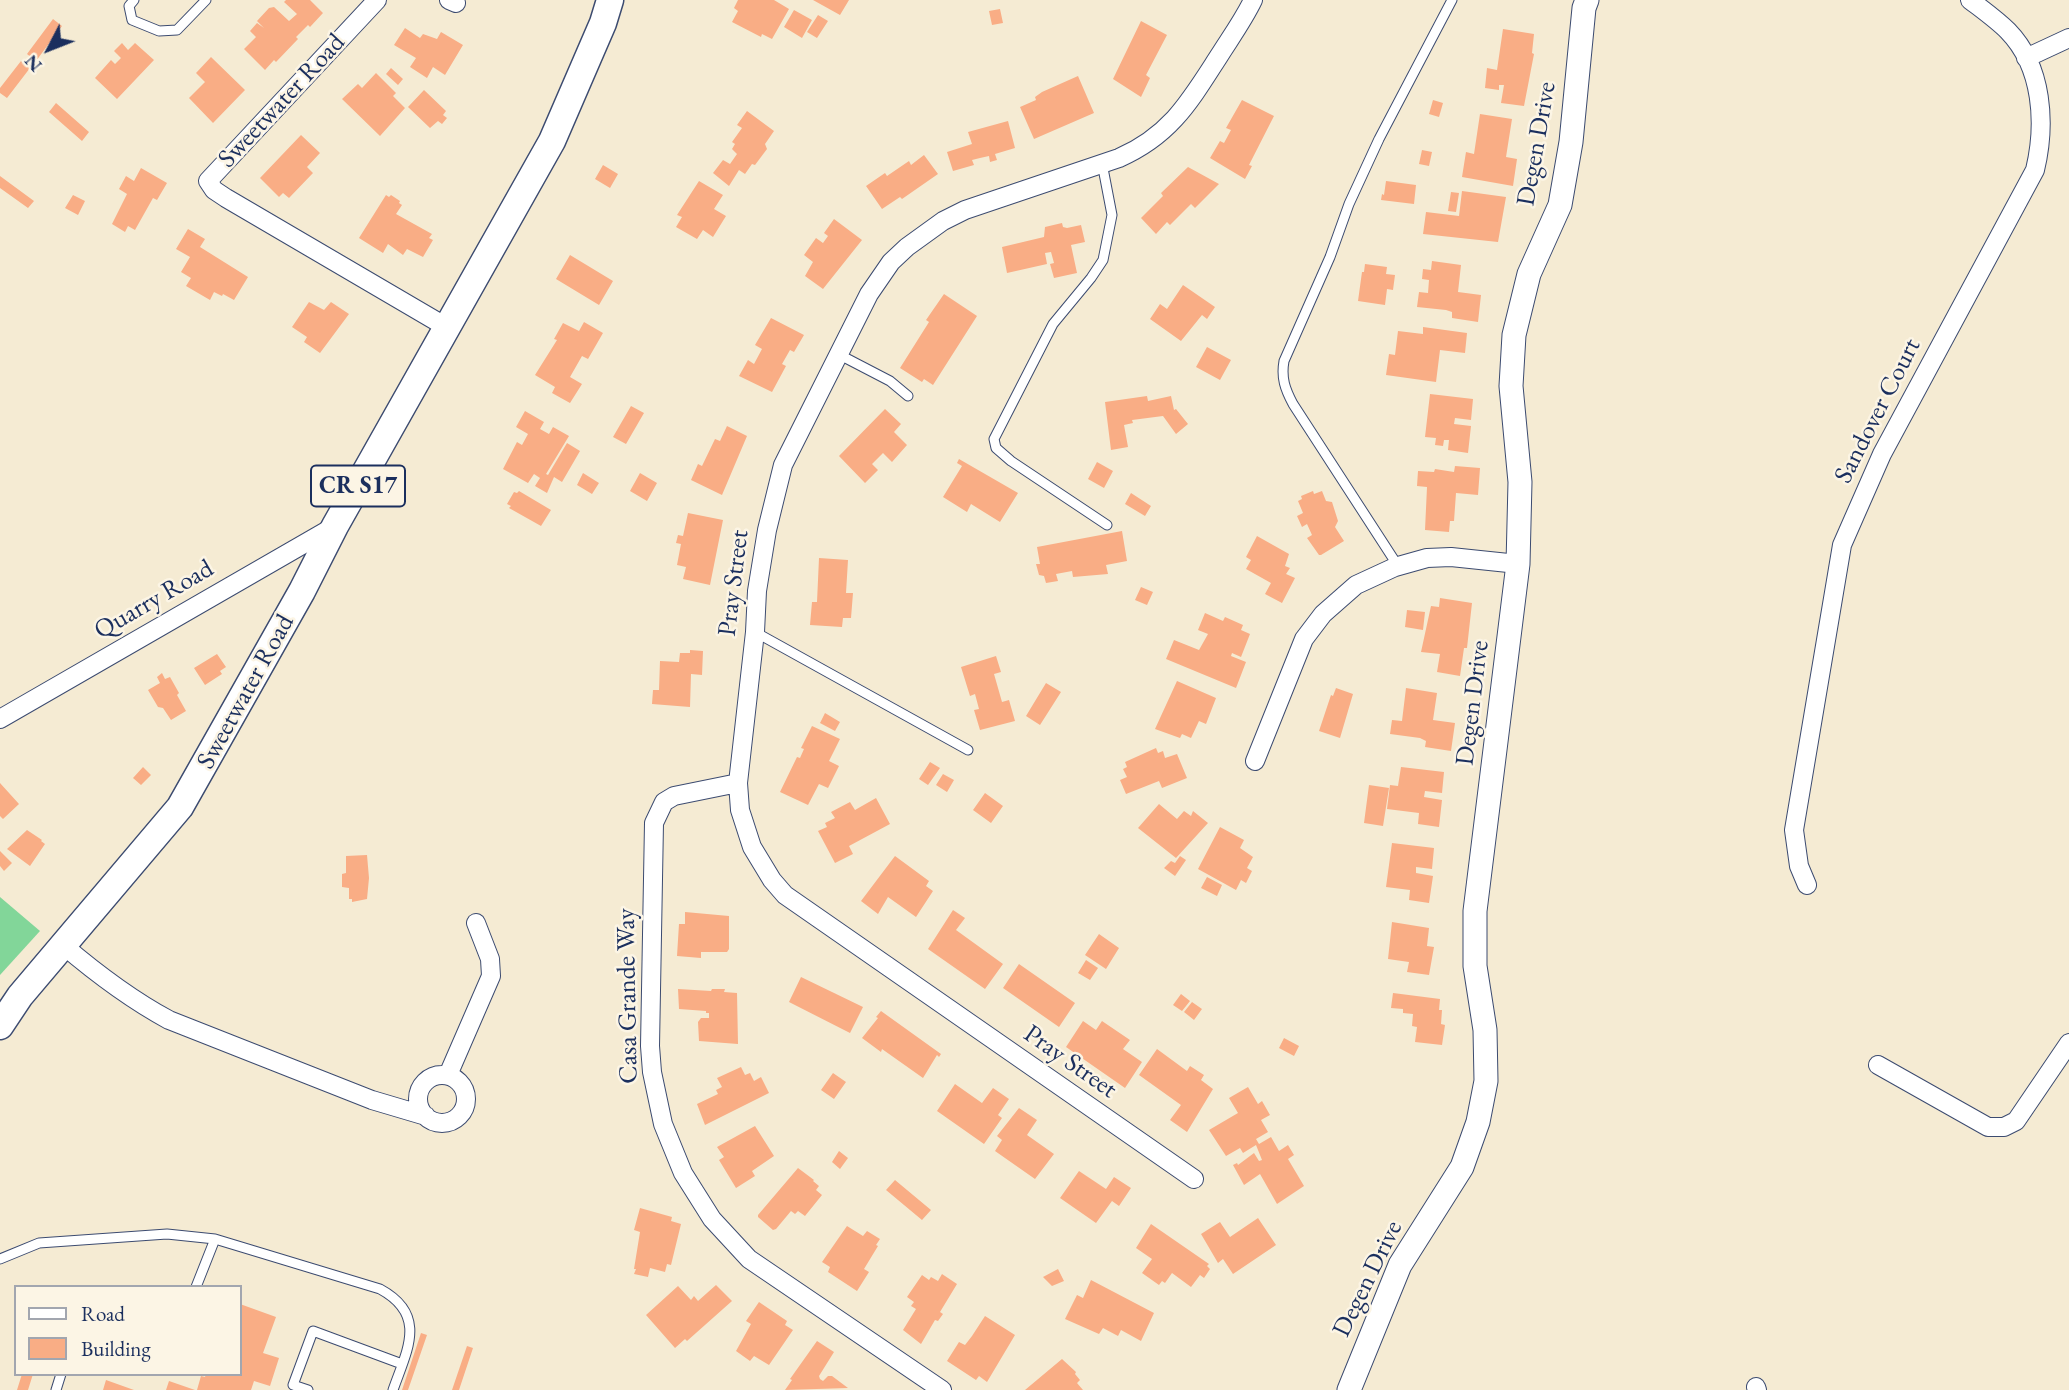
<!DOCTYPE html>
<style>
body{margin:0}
#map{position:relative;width:2069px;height:1390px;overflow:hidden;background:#f5ebd3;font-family:"EB Garamond",serif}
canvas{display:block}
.legend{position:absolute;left:14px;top:1285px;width:228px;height:91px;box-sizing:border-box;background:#fcf5e5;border:2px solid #a2a6af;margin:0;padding:9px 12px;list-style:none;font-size:21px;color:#1b2f5e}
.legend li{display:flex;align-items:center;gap:14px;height:35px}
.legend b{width:35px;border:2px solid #a2a6af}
.north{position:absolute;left:14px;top:14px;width:70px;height:70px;-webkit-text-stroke:5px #fcf5e5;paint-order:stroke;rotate:228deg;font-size:19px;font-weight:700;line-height:28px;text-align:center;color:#1b2f5e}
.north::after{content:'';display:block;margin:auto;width:24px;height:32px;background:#1b2f5e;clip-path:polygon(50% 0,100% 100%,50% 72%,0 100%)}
</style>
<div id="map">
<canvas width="2069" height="1390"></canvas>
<ul class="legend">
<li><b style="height:9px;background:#fff"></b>Road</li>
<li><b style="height:19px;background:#f9ad85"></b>Building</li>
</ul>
<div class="north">N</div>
</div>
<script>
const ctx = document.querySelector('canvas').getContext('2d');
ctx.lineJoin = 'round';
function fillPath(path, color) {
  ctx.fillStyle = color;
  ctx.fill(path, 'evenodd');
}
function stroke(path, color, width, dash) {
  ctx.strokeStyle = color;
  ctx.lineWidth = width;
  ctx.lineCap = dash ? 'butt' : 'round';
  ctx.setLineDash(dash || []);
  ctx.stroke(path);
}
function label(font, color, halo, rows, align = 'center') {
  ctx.font = font + ' "EB Garamond",serif';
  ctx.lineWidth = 5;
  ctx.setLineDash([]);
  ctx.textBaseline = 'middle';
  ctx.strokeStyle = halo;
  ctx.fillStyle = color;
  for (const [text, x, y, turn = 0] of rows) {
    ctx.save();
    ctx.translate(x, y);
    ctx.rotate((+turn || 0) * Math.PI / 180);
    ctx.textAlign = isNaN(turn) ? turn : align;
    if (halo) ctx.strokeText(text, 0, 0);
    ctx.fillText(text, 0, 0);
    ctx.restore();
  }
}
fillPath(new Path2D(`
 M0,897l40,34 -40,44z`), '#82d699');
fillPath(new Path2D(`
 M286,0h24l13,13 -13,14 -2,-2 -12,12 2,2 -22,23 -2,-2 -9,10 -21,-21 12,-12 -6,-6 7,-8 7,5 -7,-7 12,-13 5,-1 15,14 8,-7 -13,-12z
 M738,0h36l15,9 -17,30 -10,-5 -1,3 -29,-15 6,-11 -4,-3z
 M813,0h36l-9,15z
 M1000,9l3,14 -11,2 -3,-14z
 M794,10l18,10 -10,18 -18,-11z
 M818,15l10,6 -11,17 -10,-6z
 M53,19l9,7 -26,35 -9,-7z
 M1141,21l26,14 -21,40 4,3 -9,19 -28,-18z
 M405,28l15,10 3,-4 14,5 4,-7 22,13 -18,30 -12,-8 -6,11 -17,-11 6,-9 -22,-13z
 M1503,29l31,5 -2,19 2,1 -10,52 -23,-3 3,-18h-5v5l-14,-2 2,-20 10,2z
 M122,43l6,7 7,-7 19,17 -37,39 -22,-21 16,-18 4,4 6,-6 -7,-7z
 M211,57l34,33 -32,33 -24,-25 16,-16 -9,-9z
 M21,61l9,7 -23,30 -7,-5v-5z
 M391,68l12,11 -5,6 -12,-11z
 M376,73l20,20 -3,3 12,12 -25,28 -38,-37 16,-15 4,4z
 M1078,76l16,37 -60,26 -14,-32 16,-7 -1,-3 7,-5z
 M424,90l22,21 -3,4 4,3 -5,6 -4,-3 -8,7 -22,-21z
 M1242,100l32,16 -25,49 3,1 -7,13 -35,-21 10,-17 4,2 7,-13 -5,-2z
 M1433,100l10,3 -4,14 -10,-3z
 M56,103l33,29 -7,9 -33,-29z
 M747,111l27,20 -9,13 2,5 -12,16 -3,-1 -7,10 -6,-4 -10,16 -16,-13 10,-13 7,4 7,-10 -5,-5 3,-5 -3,-2 10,-14 -5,-3z
 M1480,114l32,5 -6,38 11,2 -4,27 -51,-9 4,-25 8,2z
 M1008,121l7,27 -20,6 2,6 -7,2 -1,-6 -9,2 -8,2 2,5 -21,6 -6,-19 25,-8 -4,-12z
 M301,135l19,18 -13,14 6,6 -24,25 -6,-5 -4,4 -19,-19z
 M1422,150l10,2 -3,14 -10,-2z
 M924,155l14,19 -36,25 -2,-2 -18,12 -16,-23 19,-13 2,3 22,-15 2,4z
 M603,165l15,9 -8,14 -15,-9z
 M1188,167l31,17 -24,24 -4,-4 -21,21 -3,-3 -11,12 -15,-16 22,-22 -2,-3z
 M141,168l26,15 -10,17 -4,-2 -18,32 -7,-4 -3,6 -13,-8 15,-30 -8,-5 7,-13 8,5z
 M0,176l34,25 -6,7 -28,-20z
 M699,181l24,14 -9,14 12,7 -13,21 -10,-7 -6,9 -21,-12 6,-10 -5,-2z
 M1386,181l30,4 -2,19 -33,-4 1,-6 2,1z
 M1462,191l44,6 -8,45 -75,-8 3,-22 33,4z
 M1451,192l8,1 -3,19 -8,-1z
 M73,195l12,6 -7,14 -13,-7z
 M386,195l3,2 2,-2 9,6 -1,2 3,2 -6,9 36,20 -3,4 4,2 -10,17 -16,-8 -4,6 -15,-11 -5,9 -24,-15z
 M834,219l28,21 -39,49 -18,-13 8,-14 -9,-7 12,-17 7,5 5,-7 -4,-3z
 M1062,223l1,4 4,1 14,-3 4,17 -14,3 6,28 -23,5 -4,-14 4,-1 -3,-11 -6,1 2,11 -40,9 -5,-26 42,-10 1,-10z
 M188,229l17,10 -5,8 48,30 -14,23 -11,-6 -1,2 -8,-4 -4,8 -24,-14 5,-8 -10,-6 9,-15 -14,-8z
 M570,255l43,26 -14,24 -43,-26z
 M1432,261l29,4 -3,27 23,3 -3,27 -26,-4v-6l-6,-2 -29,-3 2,-15 9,1 1,-13 -7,-1 1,-10 8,1z
 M1365,264l22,3 -1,7 9,1 -2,15 -6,-1 -2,16 -27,-4 4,-29h2z
 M1183,285l32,22 -8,12 -5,-4 -21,26 -31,-22 10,-15 7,5z
 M944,294l33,22 -44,69 -9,-6 -2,3 -22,-14 29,-46 -3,-2z
 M309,302l15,8 7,-8 18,12 -29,39 -16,-11 3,-5 -15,-10z
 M771,318l33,17 -10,17 -4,-2 -8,14 4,2 -14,26 -33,-16 9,-16 6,4 8,-15 -7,-4z
 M584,322l19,11 -15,26 -6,-3 -12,21 12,7 -12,19 -18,-10 3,-6 -20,-12 22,-35 -3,-1 9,-16 16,8z
 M1423,327l44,6 -2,20 -25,-3 -4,32 -50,-7 3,-21 6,1 3,-24 25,3z
 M1207,347l24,13 -11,20 -24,-13z
 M1430,394l43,5 -2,21 -16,-2 -1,6 17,2 -3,27 -20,-3 1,-10h-5l-1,6 -8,-1 1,-7 -11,-1z
 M1147,396l1,5 23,-5 3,14 2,-1 12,15 -12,10 -13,-18 -31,4 1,3 -9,2 4,22 -17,3 -6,-48z
 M631,406l13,7 -18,31 -13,-7z
 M885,409l16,15 -7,8 13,13 -15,17 -9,-9 -11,11 6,6 -13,13 -26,-27z
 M525,411l19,11 -4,7 9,5 4,-7 16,9 -23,38 2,1 19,-32 13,8 -18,31 -8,-5 -7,16 -12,-7 5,-8 -6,-4 -6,9 -25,-14 14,-27 5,3 6,-11 -12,-7z
 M727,426l20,10 -25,59 -31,-15 7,-16 4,2 13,-27 5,2z
 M959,459l59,34 -18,29 -29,-18 -4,8 -24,-15 19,-31 -5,-3z
 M1097,462l16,9 -9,17 -16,-9z
 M1455,466l25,2 -2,27 -22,-2 -2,28h-4l-1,11 -24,-2 2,-43 -10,-1 1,-15 16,1 1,-3 19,3z
 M583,473l16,10 -7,11 -15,-9z
 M640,473l17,10 -10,18 -17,-10z
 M519,491l32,19 -10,16 -32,-18 2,-2 -4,-2 7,-12 3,1z
 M1313,491l1,3 8,-3 4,10 6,1 6,19 -3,6 9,14 -23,14h-2l-12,-17 5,-3 -5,-11 -5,3 -5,-11 6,-3 -5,-12 4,-2 -1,-3z
 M1131,493l20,13 -6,10 -20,-12z
 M688,513l35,7 -13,65 -27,-6 3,-12 -9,-2 4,-21 -5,-1 2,-8 5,1z
 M1122,531l5,30 -21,4 2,9 -35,3 -1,-6 -16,3 2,7 -12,2 -2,-7 -5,-1 -3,-11h4l-3,-17z
 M1257,536l32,18 -4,12 5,2 -4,6 9,4 -13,25 -17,-9 6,-11 -25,-14 5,-9 -5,-3z
 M819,558l29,2 -2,33h7l-2,25h-8l-1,9 -32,-2 2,-23h5z
 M1141,587l12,5 -6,13 -12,-5z
 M1440,598l32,5 -5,45h-3l-4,28 -23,-4 3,-18 -19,-2 10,-46 8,1z
 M1407,610l18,2 -2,18 -18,-3z
 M1205,613l18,8 2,-4 18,8 -2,5 9,4 -9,23 -9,-4 -1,3 15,6 -10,26 -70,-29 8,-19 25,10 9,-16 -10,-4z
 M690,650l13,1 -1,24 -11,-1 -1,33 -38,-3 1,-14h6l1,-29 19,1 1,-9h10z
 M217,654l9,13 -6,4 2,3 -17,11 -11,-17z
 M996,656l5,16 -7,2 8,28 7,-2 6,21 -35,9 -6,-20 5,-1 -4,-15 -5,2 -9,-29z
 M162,673l3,6 5,-2 9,16 -2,2 9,16 -15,9 -8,-12 -5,-1 -10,-17 12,-7 -3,-6z
 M1177,681l39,17 -10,26 -7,-3 -8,17 -9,-4 -2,4 -25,-9z
 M1046,683l15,9 -21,33 -14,-9z
 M1336,688l17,6 -13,44 -21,-7 12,-36 2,1z
 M1406,688l31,5 -4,27 22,3 -4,28 -26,-4 1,-6 -6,-3 -30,-4 2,-14 10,1z
 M825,713l15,9 -5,9 -15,-8z
 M812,726l28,13 -11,22 10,5 -11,22 -9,-4 -11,21 -28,-13 17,-35 3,1 4,-9 -3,-1z
 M1156,748l2,5 5,-2 2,7 12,-4 10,24 -25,10 -3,-7 -33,13 -6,-14 7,-3 -4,-8 4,-2 -2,-5z
 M930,762l10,6 -12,17 -9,-6z
 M143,767l8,8 -10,10 -8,-7z
 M1401,767l43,5 -2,21 -17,-2 -1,6 18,3 -3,27 -21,-3 1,-11 -32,-4 3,-24 8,1z
 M943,774l11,6 -7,12 -11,-7z
 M0,783l19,21 -16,15 -3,-3z
 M1369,785l20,3 -6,38 -19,-3z
 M985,793l18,13 -12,17 -18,-13z
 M876,798l14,26 -41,22 4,8 -18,9 -17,-32 9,-4 -2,-4 10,-5 -4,-6 19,-10 5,8z
 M1159,804l18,15 7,-8 7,5 2,-5 15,12 -32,35 -38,-30z
 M1220,827l24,13 -4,8 13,9 -6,11 5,3 -6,12 -5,-3 -5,10 -38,-21z
 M27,830l15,10 -1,1 4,3 -15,22 -23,-17z
 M1392,843l42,5 -2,21 -16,-2v6l17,3 -4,27 -20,-3 1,-10 -24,-3z
 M0,851l12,12 -8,8 -4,-5z
 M367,855l2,23 -2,21 -15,3v-3h-3v-11l-7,-1v-13l4,-1v-17z
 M895,856l34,25 -3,5 7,5 -17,26 -28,-20 -10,17 -17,-13z
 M1180,856l6,4 -11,16 -11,-8 7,-7 4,2z
 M1207,877l15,8 -5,11 -16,-8z
 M953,910l12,8 -9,12 47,34 -18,25 -57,-40z
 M685,912l44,4v33l-2,3h-26v6l-24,-2 2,-32h6z
 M1392,922l37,6 -2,18 7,1 -5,28 -22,-3 2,-10 -21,-3z
 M1099,934l20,14 -13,21 -21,-14z
 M1086,960l12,8 -8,12 -12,-7z
 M1019,964l56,39 -16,24 -56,-39z
 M801,977l62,30 -13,26 -61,-31z
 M678,989l33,2 1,-2h13l-1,3 13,1 1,51 -39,-3 -1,-19 3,-4h8v-5h-3v-2l-27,-2z
 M1393,993l47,6 -1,11h3l-1,14 4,1 -3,20 -27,-3 2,-15 -5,-1 1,-12 -10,-1v-4l-12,-1z
 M1181,994l9,7 -8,10 -9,-6z
 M1192,1002l10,7 -8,11 -10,-8z
 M881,1011l60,43 -2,3 -2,-2 -14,23 -41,-29 -1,3 -19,-14 16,-20 -2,-1z
 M1083,1021l13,9 6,-9 28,19 -7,9 19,13 -17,26 -59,-41z
 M1284,1038l15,8 -5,10 -15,-8z
 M1157,1049l30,22 3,-5 14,9 -3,5 12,9 -26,43 -17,-12 11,-15 -42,-30z
 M741,1067l4,8 5,-2 4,8 7,-4 8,16 -64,32 -8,-21 21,-10 -2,-4 6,-3 -5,-9z
 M833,1073l13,9 -12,17 -13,-9z
 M955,1084l27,19 11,-15 16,11 -11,16 4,3 -18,26 -47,-33z
 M1248,1087l10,17 4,-3 8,14 -9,5 7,12 -12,7 3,5 12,-7 8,14 9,-6 6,10 -6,4 16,27 -27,18 -17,-30 -16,11 -11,-20 4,-2 1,2 16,-12 5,8 3,-1 -6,-15 -13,8 -3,-5 -14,8 -17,-26 29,-17 -9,-15z
 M1019,1108l18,12 -10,15 27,19 -19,25 -40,-28 7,-11 -5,-4z
 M755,1126l19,30 -22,15 3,5 -19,12 -17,-28 5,-3 -7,-10z
 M839,1151l9,7 -8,11 -8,-7z
 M798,1168l16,12 -1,1 6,5 -3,4 6,5 -17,21 -7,-5 -3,3 -4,-3 -15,18 -3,1 -15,-13v-2z
 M1079,1171l27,18 8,-12 17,11 -12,18 -7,-5 -16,22 -36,-25z
 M895,1180l36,30 -9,10 -36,-30z
 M640,1208l32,9 -1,4 10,3 -10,41 -4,-1 -2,8 -15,-4 -2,9 -14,-3 2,-5h-2l6,-37 -6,-2z
 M1258,1218l18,27 -43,29 -10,-15 -5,4 -17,-29 19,-12 10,15z
 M1151,1224l58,40 -2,2 3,3 -6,9 -4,-3 -9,12 -19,-14 -7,10 -3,-2 -3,4 -17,-12 10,-14 -16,-11z
 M847,1226l16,10 4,-5 13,8 -4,6 2,1 -14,23 5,3 -12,19 -29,-19 2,-5 -8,-5z
 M1058,1269l6,12 -12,5 -9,-9z
 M942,1274l15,10 -17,28 3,2 -5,7 -3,-1 -14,24 -18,-14 13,-21 -5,-3 3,-4 -7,-5 15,-22 7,5 2,-3 7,4z
 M1091,1280l63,33 -13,28 -20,-11 -3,6 -15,-8 -4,6 -34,-15 12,-24 6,3z
 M716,1285l16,16 -45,40 -2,-2 -10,9 -29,-33 32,-29 13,14 3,-4 4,5z
 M759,1302l28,19 -2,4 8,5 -24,35 -15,-9 -4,5 -14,-10 15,-27 -5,-3z
 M240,1304l36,13 -13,36 16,5 -9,28 -16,-5 -3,9h-54l4,-14 4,1 1,-3h34z
 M985,1316l30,19 -28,47 -8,-6 -3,4 -29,-19 12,-19 6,3 7,-9z
 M421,1333l6,2 -19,55h-6z
 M817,1341l17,11 -15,24 1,3 3,2 5,-5h4l16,12 -63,2 7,-10 -2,-1z
 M467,1346l6,2 -14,42h-7z
 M1062,1359l14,13 -1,2 5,6 -3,3 6,7h-58z
 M22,1374h11l-5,16h-11z
 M106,1380l28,10h-31z
 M169,1381l26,9h-29z`), '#f9ad85');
const lane = new Path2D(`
 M134,0l-5,6 3,14 27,11 18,-1 29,-30
 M1102,163l10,52 -9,45 -12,18 -38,46 -59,115 2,9 15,13 96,64
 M838,354l52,27 18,15
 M1398,566l-105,-162c-8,-15 -12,-26 -9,-43l46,-104 19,-53 30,-65 73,-139
 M755,632l213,118
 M0,1259l39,-16 128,-9 48,5 165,50c48,26 27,61 13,101
 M196,1287l19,-48
 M56,1390l5,-16
 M308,1390l-15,-5 20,-54 89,33`);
const street = new Path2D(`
 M377,0l-169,181 6,9 12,8 222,130
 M449,0l7,3
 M2026,58l43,-20
 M0,719l335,-193
 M1255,761l49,-122 19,-25 33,-29 39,-18 32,-9 24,-1 67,7
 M738,783l-64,13 -10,6 -10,21 -4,223 2,26 11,52 20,49 29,46 37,40 193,131
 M1807,885l-8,-19 -5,-36 48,-285 40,-91 153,-284c11,-46 8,-103 -27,-139 -11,-11 -25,-21 -38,-31
 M63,945c34,29 67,54 106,75l203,80 54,16
 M1878,1065l110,62h16l12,-6 53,-78
 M448,1075l43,-99 -1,-17 -14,-36
 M418 1099a24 24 0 1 1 48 0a24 24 0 1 1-48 0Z
 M1194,1179l-409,-284 -13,-15 -20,-33 -12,-37 -2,-27 17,-151 2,-41 10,-61 16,-65 86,-171 22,-32 16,-15 36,-26 22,-11 154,-52c52,-23 71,-57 100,-102 12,-19 25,-37 34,-56
 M1756,1387l1,3`);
const secondary = new Path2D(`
 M1349,1390l51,-125 62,-98 16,-45 8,-41 -1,-51 -10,-64v-55l43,-347 2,-82 -9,-96 3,-51 15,-61 31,-69 11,-63 13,-134 3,-8`);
const primary = new Path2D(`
 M0,1026l20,-30 160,-189 122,-216 33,-65 217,-385 51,-118 7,-23`);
stroke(lane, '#3c4b70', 11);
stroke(street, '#3c4b70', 20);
stroke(secondary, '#3c4b70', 25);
stroke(primary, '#3c4b70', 29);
stroke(lane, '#fff', 9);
stroke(street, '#fff', 18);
stroke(secondary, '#fff', 23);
stroke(primary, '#fff', 26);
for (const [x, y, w] of [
 [358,486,94]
]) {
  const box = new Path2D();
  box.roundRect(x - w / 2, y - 20.5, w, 41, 5);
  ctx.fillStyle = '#fcf5e5';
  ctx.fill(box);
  stroke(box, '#1b2f5e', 2);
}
label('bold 24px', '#1b2f5e', null, [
 ["CR S17",358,486]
]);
label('26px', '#1b2f5e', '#fcf5e5', [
 ["Sweetwater Road",282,101,-47],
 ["Degen Drive",1537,144,-80],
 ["Sandover Court",1878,411,-63],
 ["Pray Street",734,583,-83],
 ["Quarry Road",154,600,-30],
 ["Sweetwater Road",246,692,-61],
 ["Degen Drive",1473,703,-83],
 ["Casa Grande Way",628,996,-91],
 ["Pray Street",1070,1062,35],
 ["Degen Drive",1368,1279,-64]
]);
</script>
